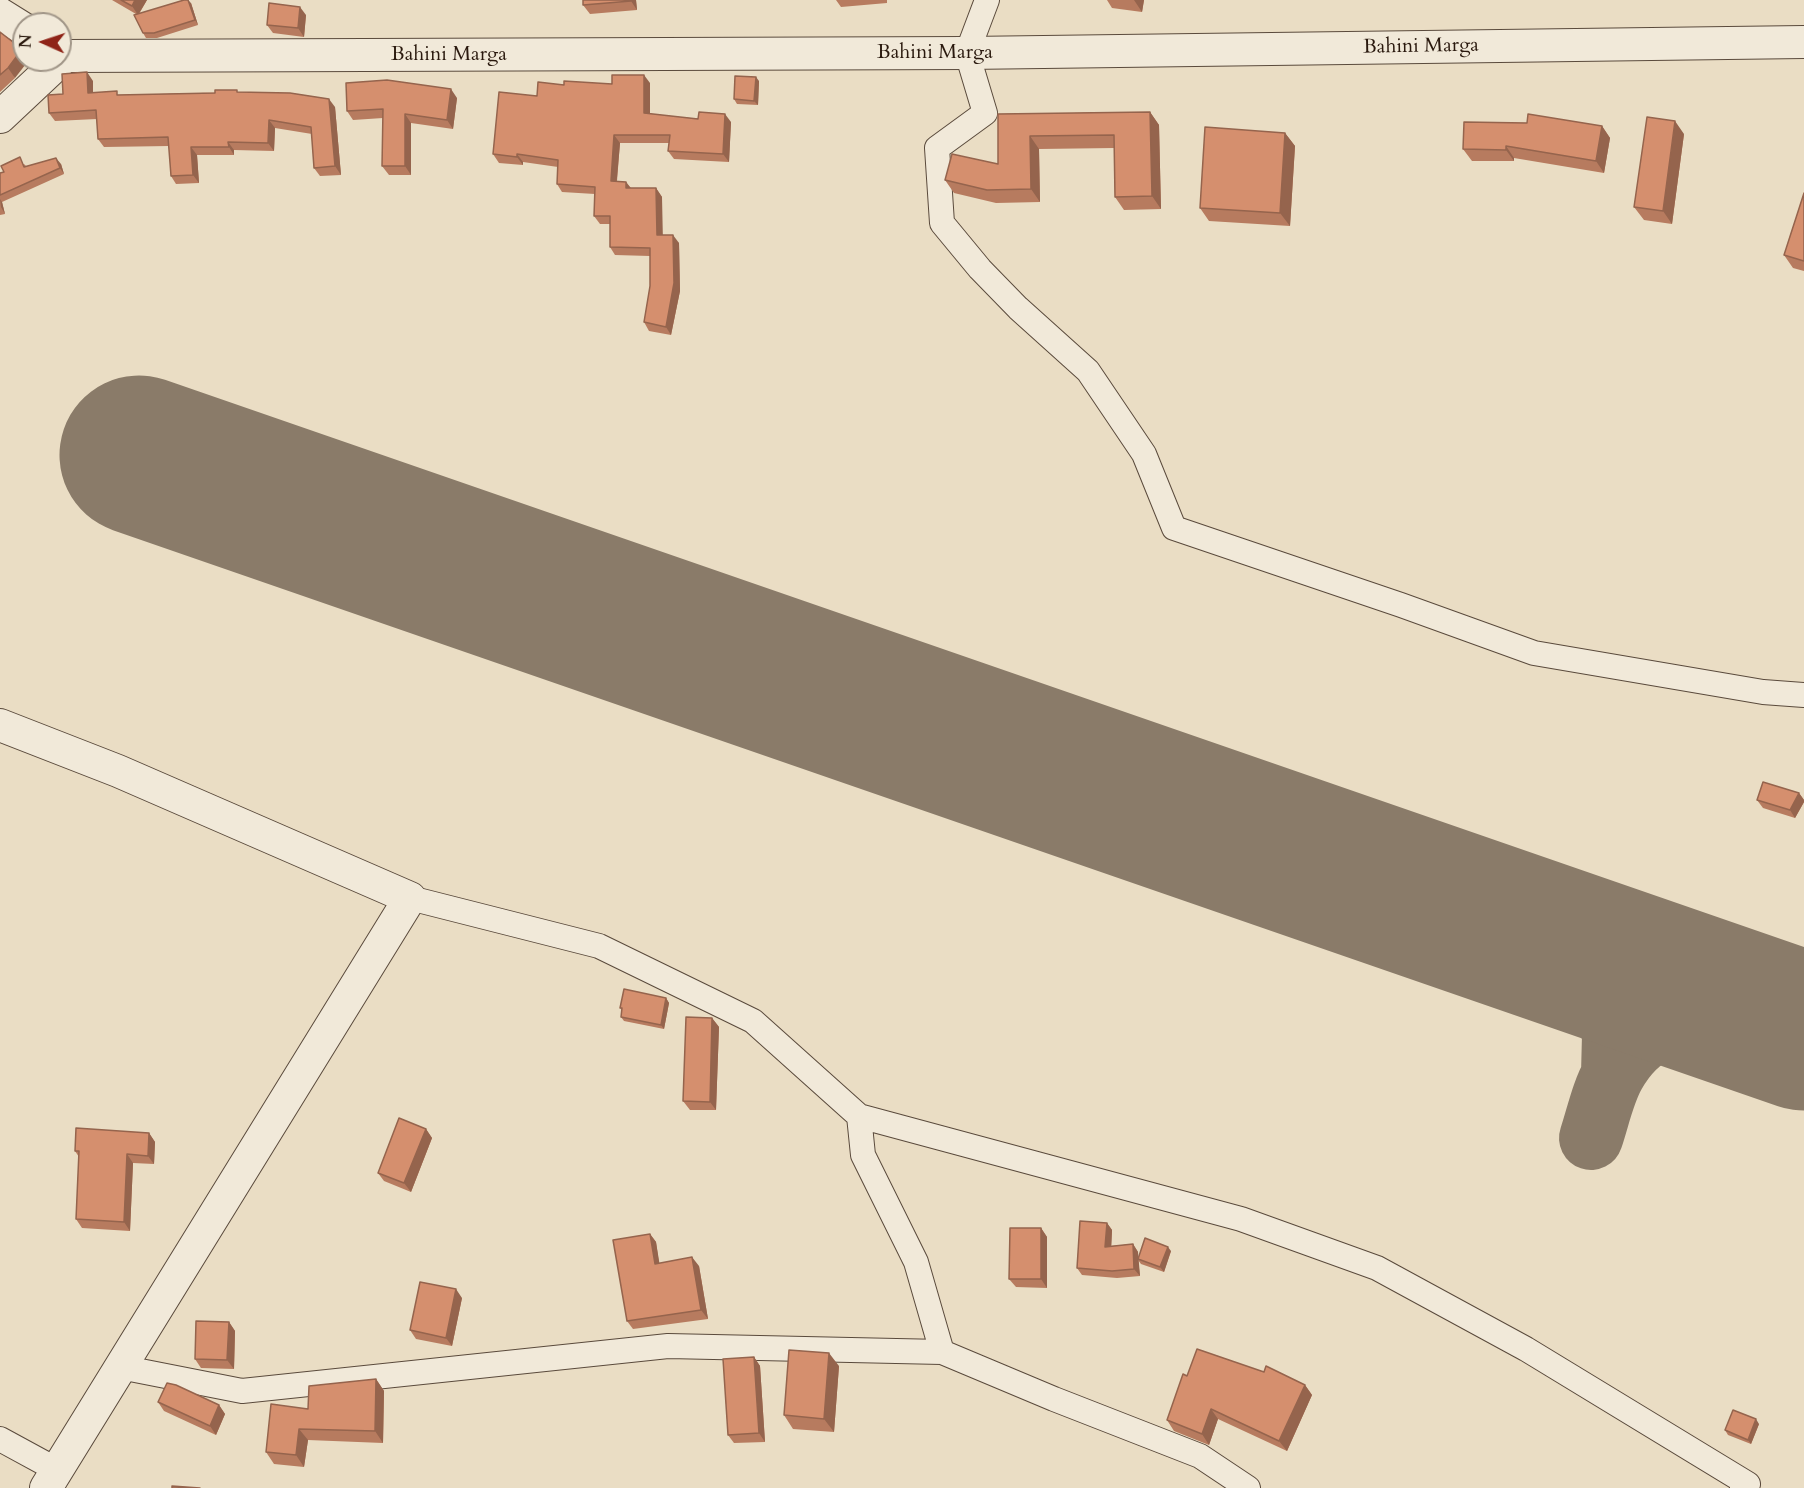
<!DOCTYPE html>
<style>
body{margin:0}
#map{position:relative;width:1804px;height:1488px;overflow:hidden;background:#eaddc4;font-family:Cardo,serif}
canvas{display:block}
.north{position:absolute;left:12px;top:12px;width:60px;height:60px;box-sizing:border-box;background:#f1e9d9;border:2px solid #a19688;border-radius:50%;rotate:273deg;font-size:16px;font-weight:700;line-height:24px;text-align:center;color:#2a190e}
.north::after{content:'';display:block;margin:auto;width:21px;height:27px;background:#8f2418;clip-path:polygon(50% 0,100% 100%,50% 72%,0 100%)}
</style>
<div id="map">
<canvas width="1804" height="1488"></canvas>
<div class="north">N</div>
</div>
<script>
const ctx = document.querySelector('canvas').getContext('2d');
ctx.lineJoin = 'round';
function stroke(path, color, width, dash) {
  ctx.strokeStyle = color;
  ctx.lineWidth = width;
  ctx.lineCap = dash ? 'butt' : 'round';
  ctx.setLineDash(dash || []);
  ctx.stroke(path);
}
function fillPath(path, color) {
  ctx.fillStyle = color;
  ctx.fill(path, 'evenodd');
}
function label(font, color, halo, rows, align = 'center') {
  ctx.font = font + ' Cardo,serif';
  ctx.lineWidth = 4.5;
  ctx.setLineDash([]);
  ctx.textBaseline = 'middle';
  ctx.strokeStyle = halo;
  ctx.fillStyle = color;
  for (const [text, x, y, turn = 0] of rows) {
    ctx.save();
    ctx.translate(x, y);
    ctx.rotate((+turn || 0) * Math.PI / 180);
    ctx.textAlign = isNaN(turn) ? turn : align;
    if (halo) ctx.strokeText(text, 0, 0);
    ctx.fillText(text, 0, 0);
    ctx.restore();
  }
}
stroke(new Path2D(`
 M1567,949l39,59 8,27 -1,39
 M1591,1138c7,-21 12,-46 23,-65 30,-54 75,-54 130,-63`), '#8a7b69', 64);
stroke(new Path2D(`
 M139,455l1665,576`), '#8a7b69', 159);
const minor = new Path2D(`
 M987,0l-20,53 18,60 -48,35 5,75 38,46 38,39 70,63 56,83 30,74 227,77 133,48 229,39 41,3
 M410,898l189,48 154,75 106,95 382,103 136,49 149,81 222,135 -6,4
 M859,1116l4,39 53,107 26,90
 M120,1367l122,24 426,-45 274,6 112,47 146,57 48,32
 M0,1439l57,31`);
const tertiary = new Path2D(`
 M0,14l24,15
 M65,56l902,-3 837,-11
 M0,117l65,-61
 M0,725l118,46 292,127 -364,590`);
stroke(minor, '#5a4a3c', 26);
stroke(tertiary, '#5a4a3c', 34);
stroke(minor, '#f1e9d9', 24);
stroke(tertiary, '#f1e9d9', 32);
fillPath(new Path2D(`
 M112,0h35l-8,14 52,-11 7,22 -41,13h-11l-3,-5 -7,-19z
 M636,0l1,10 -47,4 -7,-9z
 M836,0h51v3l-46,4z
 M1107,0h37l-2,12 -30,-4z
 M306,15l-2,22 -31,-4 -6,-8z
 M0,32l15,46 -15,14z
 M93,81v12l26,2 120,-3 96,15 6,68 -21,1 -6,-8 -2,-34 -37,-6 -1,23 -40,-1v5h-37l2,28 -23,1 -5,-8 -2,-30 -65,1 -6,-8 -1,-20 -42,2 -6,-8 14,-19z
 M759,81l-1,24 -21,-1 -3,-5z
 M650,83v31l81,8 -2,40 -55,-3 -6,-8 1,-8h-49l-3,38 9,1 5,6h25l6,9v38l17,8 1,48 -9,44 -22,-4 -5,-9 6,-36v-30l-35,-1 -5,-8v-23h-10l-6,-8 1,-22 -33,-2 -5,-8 1,-17 -35,-5v3l-24,-2 -6,-9 44,-58 27,-11z
 M457,98l-4,31 -42,-6v52h-22l-7,-9 1,-48 -30,2 -6,-9z
 M1150,112l9,13 2,84 -37,1 -9,-13 -1,-49 -75,1 1,53 -44,1 -42,-10 -9,-13 53,-16v-50z
 M1602,126l8,12 -6,35 -90,-15v3h-42l-9,-12z
 M1285,133l10,13 -5,80 -81,-5 -9,-13z
 M1684,134l-12,90 -28,-4 -10,-13z
 M24,164l2,2 35,-2 3,10 -62,28 3,12 -5,1v-42z
 M1804,193v78l-11,-3 -9,-13z
 M1799,793l5,7v2l-9,16 -32,-10 -6,-8z
 M666,998l3,5 -5,26 -40,-8 -3,-4 1,-7 -2,-2z
 M712,1018l7,9 -3,83h-26l-7,-9z
 M426,1129l6,9 -21,54 -27,-11 -6,-8z
 M149,1133l6,9 -1,22 -21,-1 -3,68 -48,-3 -6,-9 3,-62 -4,-6z
 M1107,1223l5,7 -1,16 22,-2 5,8v6l33,-7 -7,21 -23,-8 -3,-4 2,16 -23,2 -35,-3 -5,-7z
 M1041,1228l6,9v51l-31,-1 -7,-8z
 M650,1234l6,8 3,21 40,3 9,53 -75,10 -6,-8z
 M462,1298l-10,48 -36,-7 -6,-9z
 M229,1322l6,9 -1,38 -33,-1 -6,-9z
 M754,1357l6,9 5,76 -31,1 -6,-8z
 M839,1366l-5,66 -41,-3 -9,-14z
 M1264,1372l41,13 7,10 -25,56 -69,-32 -9,26 -35,-14 -7,-11 20,-44z
 M376,1379l8,12 -1,52 -75,-3 -4,27 -30,-3 -8,-12 42,-43z
 M158,1402l61,3 6,9 -9,21 -52,-24z
 M1759,1424l-8,20 -23,-9 -3,-5z`), '#b77b5f');
fillPath(new Path2D(`
 M135,0h12l-9,15 -6,-9z
 M188,0l3,3 7,22 -3,-5z
 M631,0h5l1,10 -6,-9z
 M1134,0h10l-2,12z
 M300,7l6,8 -2,22 -6,-9z
 M22,49l2,3v8h5l-14,18 -7,-10z
 M87,72l6,9v20l-5,-8z
 M644,75l6,8v38l-6,-8z
 M756,77l3,4 -1,24 -4,-4z
 M451,89l6,9 -4,31 -6,-9z
 M329,99l6,8 6,68 -6,-9z
 M1150,112l9,13 2,84 -9,-13z
 M405,114l6,9v52l-6,-9z
 M725,114l6,8 -2,40 -6,-8z
 M269,120l6,8 -1,23 -6,-8z
 M1675,121l9,13 -12,90 -9,-13z
 M1602,126l8,12 -6,35 -8,-12z
 M1285,133l10,13 -5,80 -10,-13z
 M614,135l6,8 -4,46 -5,-8z
 M1030,136l9,13 1,53 -9,-13z
 M228,142l6,8v5l-5,-8z
 M1506,146l8,12v3l-8,-11z
 M191,147l6,8 2,28 -6,-8z
 M517,154l6,8v3l-6,-8z
 M56,158l5,6 3,10 -4,-6z
 M626,182l6,8 -6,-2z
 M656,188l6,9 1,46 -6,-8z
 M0,199l2,3 3,12 -4,-7z
 M673,235l6,8 1,48 -9,44 -5,-8z
 M1799,793l5,7v2l-9,16 -5,-8z
 M666,998l3,5 -5,26 -3,-4z
 M712,1018l7,9 -3,83 -6,-8z
 M426,1129l6,9 -21,54 -7,-9z
 M149,1133l6,9 -1,22 -6,-8z
 M127,1154l6,9 -3,68 -6,-9z
 M1107,1223l5,7 -1,24 -6,-7z
 M1041,1228l6,9v51l-6,-9z
 M650,1234l6,8 5,31 -6,-9z
 M1133,1244l5,8 2,24 -6,-7z
 M1168,1247l3,4 -7,21 -4,-5z
 M692,1257l7,9 9,53 -7,-9z
 M456,1289l6,9 -10,48 -6,-8z
 M229,1322l6,9 -1,38 -7,-9z
 M829,1353l10,13 -5,66 -10,-13z
 M754,1357l6,9 5,76 -6,-9z
 M376,1379l8,12 -1,52 -8,-12z
 M1305,1385l7,10 -25,56 -8,-10z
 M219,1405l6,9 -9,21 -6,-9z
 M1211,1409l7,10 -9,26 -7,-11z
 M1756,1419l3,5 -8,20 -3,-4z
 M299,1429l9,11 -4,27 -8,-12z`), '#95644d');
const building = new Path2D(`
 M121,0h14l-3,6z
 M184,0h4l7,20 -41,13h-11l-9,-18z
 M583,0h48v1l-48,4z
 M269,3l31,4 -2,21 -31,-3z
 M0,32l22,17 -14,19 -8,7z
 M87,72l1,21 29,-2v4l98,-2v-3h22v2l53,1 39,6 6,67 -21,2 -3,-41 -42,-7 -1,23 -40,-1 1,5h-38l2,28 -22,1 -3,-39 -70,2 -2,-29 -47,3 -1,-18 15,-1 -1,-20z
 M612,75h32v38l54,6 1,-7 26,2 -2,40 -55,-3 2,-16h-56l-3,46 15,1v6h30l1,47h16l1,48 -8,44 -22,-5 6,-36v-38l-40,-1v-31h-16l1,-29 -38,-3 1,-24 -41,-6v3l-24,-3 6,-62 38,4 1,-14 26,3v-4l48,3z
 M735,76l21,1 -2,24 -20,-2z
 M387,80l64,9 -4,31 -42,-6v52h-23l1,-57 -36,2 -1,-28z
 M1150,112l2,84 -37,1 -1,-62 -84,1 1,53 -44,1 -42,-10 7,-26 46,10v-50z
 M1528,114l74,12 -6,35 -90,-15v4l-43,-1 1,-27 63,1z
 M1647,117l28,4 -12,90 -29,-4z
 M1205,127l80,6 -5,80 -80,-5z
 M20,157l4,10 32,-9 4,10 -60,27v-22l4,-1 -3,-6z
 M1804,193v68l-20,-6z
 M1763,782l36,11 -9,17 -33,-10z
 M624,989l42,9 -5,27 -40,-8 1,-9h-2z
 M686,1017l26,1 -2,84 -27,-1z
 M399,1118l27,11 -22,54 -26,-10z
 M76,1128l73,5 -1,23 -21,-2 -3,68 -48,-3 3,-68h-4z
 M1080,1221l27,2 -2,24 28,-3 1,25 -22,2 -35,-3z
 M1010,1228h31v51h-32z
 M650,1234l5,30 37,-7 9,53 -74,11 -14,-81z
 M1145,1238l23,9 -8,20 -22,-8z
 M420,1282l36,7 -10,49 -36,-8z
 M196,1321l33,1 -2,38 -32,-1z
 M1197,1349l67,23 2,-6 39,19 -26,56 -68,-32 -9,25 -35,-14 16,-46 4,2z
 M789,1350l40,3 -5,66 -40,-4z
 M754,1357l5,76 -31,2 -5,-76z
 M376,1379l-1,52 -76,-2 -3,26 -30,-3 5,-48 37,5 1,-23z
 M167,1383l9,2 43,20 -9,21 -52,-24z
 M1733,1410l23,9 -8,21 -23,-10z
 M172,1486l28,2h-28z`);
fillPath(building, '#d58f6e');
stroke(building, '#95644d', 1.5);
label('20px', '#2a190e', '#f1e9d9', [
 ["Bahini Marga",1421,47,-1],
 ["Bahini Marga",935,53],
 ["Bahini Marga",449,55]
]);
</script>
